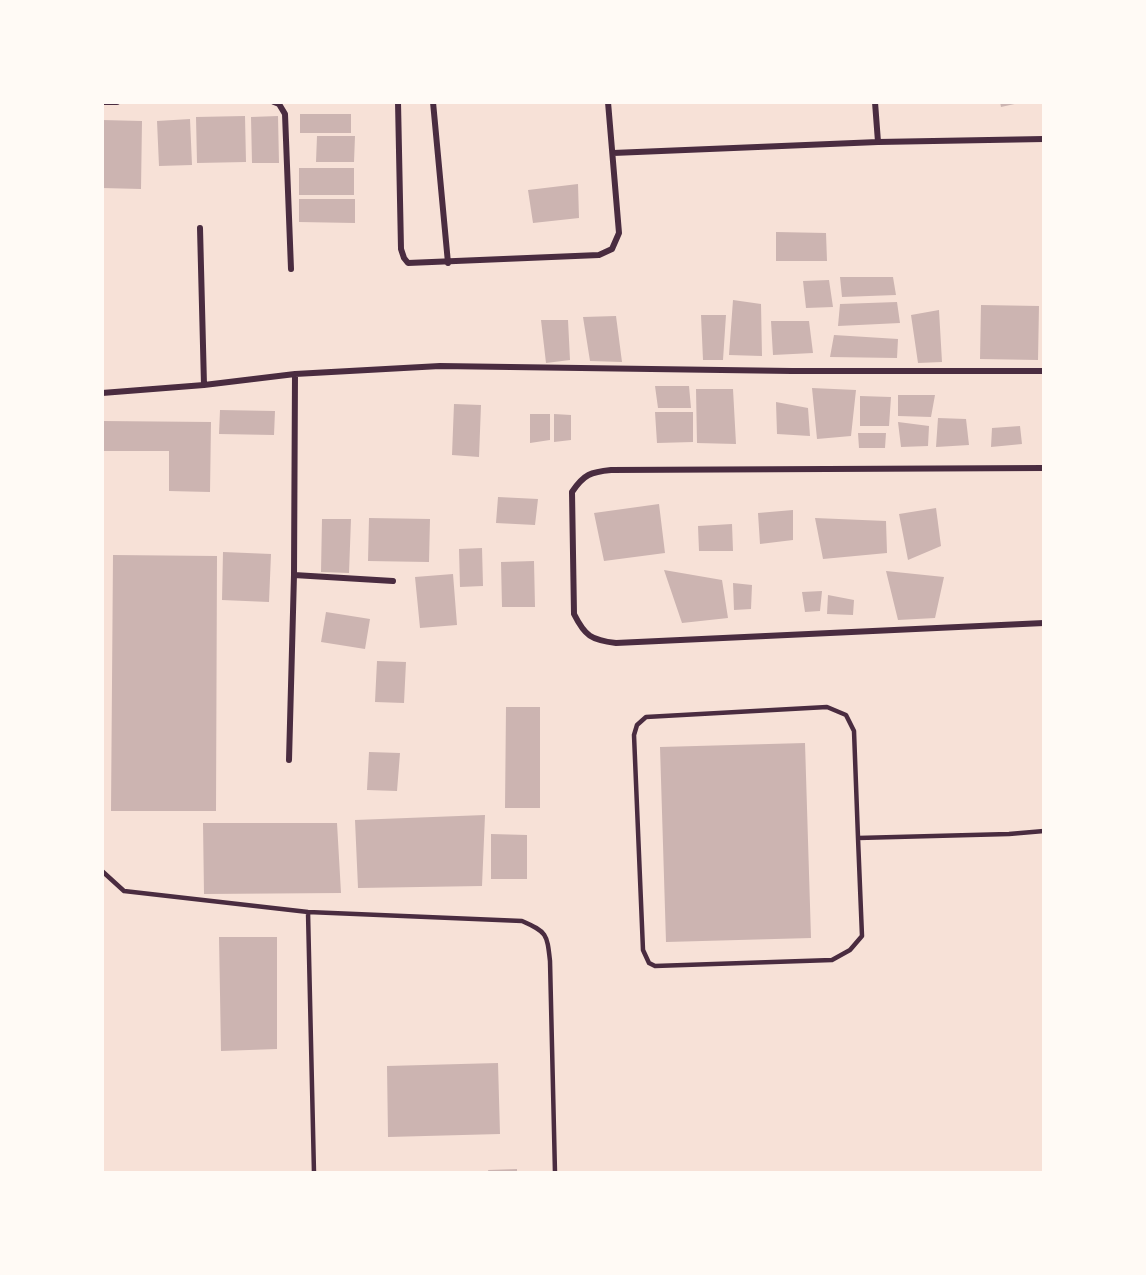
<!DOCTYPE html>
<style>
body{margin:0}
#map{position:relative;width:1146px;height:1275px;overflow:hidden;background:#f7e1d7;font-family:Inter,sans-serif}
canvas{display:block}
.frame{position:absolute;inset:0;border:104px solid #fffaf5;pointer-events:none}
</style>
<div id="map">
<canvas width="1146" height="1275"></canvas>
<div class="frame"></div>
</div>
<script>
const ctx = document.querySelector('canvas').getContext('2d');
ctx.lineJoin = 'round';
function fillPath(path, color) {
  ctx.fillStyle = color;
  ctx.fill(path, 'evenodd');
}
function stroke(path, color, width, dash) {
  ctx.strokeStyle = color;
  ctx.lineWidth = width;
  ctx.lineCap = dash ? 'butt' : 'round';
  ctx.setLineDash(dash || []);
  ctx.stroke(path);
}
fillPath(new Path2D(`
 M1000,102h19v1l-18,4z
 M300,114h51v19h-51z
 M245,116l1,46 -49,1 -1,-46z
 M278,116l1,47h-27l-1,-46z
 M190,119l2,46 -33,1 -2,-45z
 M102,120l40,1 -1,68 -39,-1z
 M317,136h38l-1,26h-38z
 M299,168h55v27h-55z
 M578,184l1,34 -46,5 -5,-33z
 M299,199h56v24l-56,-1z
 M776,232l50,1 1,28h-51z
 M840,277h53l3,18 -54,2z
 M829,280l4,27 -27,1 -3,-27z
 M733,300l28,4 1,52 -33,-1z
 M897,302l3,21 -62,3 2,-22z
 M981,305l58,1 -1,54 -58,-1z
 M939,310l3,52 -24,1 -7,-48z
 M701,315h25l-3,45h-20z
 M616,316l6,46 -32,-1 -7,-44z
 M541,320h27l2,40 -24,3z
 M771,321h38l4,32 -40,2z
 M834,335l64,4 -1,19 -67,-1z
 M655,386h34l2,22h-33z
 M812,388l44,2 -5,46 -34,3z
 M696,389h37l3,55 -39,-1z
 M898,395h37l-4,22 -33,-1z
 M860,396l31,1 -2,29h-29z
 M776,402l32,6 2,28 -33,-2z
 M454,404l27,1 -2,52 -27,-2z
 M220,410l55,1 -1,24 -55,-1z
 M655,412h38v30l-36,1z
 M530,414h20v26l-20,3z
 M554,414l17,1v25l-17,2z
 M938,418l28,1 3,26 -33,2z
 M102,421l109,1 -1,70 -41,-1v-40h-67z
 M898,422l31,4 -1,20 -27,1z
 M1020,426l2,18 -31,3 1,-19z
 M858,433h28l-1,15h-26z
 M498,497l40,2 -3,26 -39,-2z
 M659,504l6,49 -61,8 -10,-48z
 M936,508l5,38 -33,14 -9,-46z
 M793,510v30l-33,4 -2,-31z
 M369,518l61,1 -1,43 -61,-1z
 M815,518l71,3 1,32 -64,6z
 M322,519h29l-2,54 -28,-1z
 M732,524l1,27h-34l-1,-25z
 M482,548l1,38 -23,1 -1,-38z
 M223,552l48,2 -2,48 -47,-2z
 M113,555l104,1 -1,255h-105z
 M534,561l1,46h-33l-1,-45z
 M664,570l58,10 6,38 -46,5z
 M886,571l58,6 -9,41 -37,2z
 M453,574l4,51 -37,3 -5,-51z
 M733,583l19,2 -1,24 -17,1z
 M822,591l-2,20 -15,1 -3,-20z
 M828,595l26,5 -1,15 -26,-1z
 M326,612l44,7 -5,30 -44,-7z
 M377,661l29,1 -2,41 -29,-1z
 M506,707h34v101h-35z
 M805,743l6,195 -145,4 -6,-195z
 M369,752l31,1 -3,38 -30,-1z
 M485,815l-3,71 -124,2 -3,-68z
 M203,823h134l4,70 -137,1z
 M491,834l36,1v44h-36z
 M219,937h58v112l-56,2z
 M498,1063l2,71 -112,3 -1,-71z
 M517,1169v4h-28l-1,-3z`), '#ccb4b1');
stroke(new Path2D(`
 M858,838l-4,-107 -8,-16 -19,-8 -181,10 -9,8 -3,10 9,215 6,13 6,3 177,-6 18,-10 12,-14 -4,-98 151,-4 35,-3
 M102,871l22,20 184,21 214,9c25,11 25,13 28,40l5,212
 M308,912l6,261`), '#4a2c40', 4.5);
stroke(new Path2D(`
 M102,102h15
 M274,102l5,2 6,10 6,155
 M398,102l3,147 3,9 4,5 191,-8 13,-6 7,-16 -11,-131
 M433,102l15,161
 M875,102l3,40
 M613,153l265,-11 166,-3
 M200,228l4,157
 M102,393l102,-8 91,-11 145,-8 352,5h252
 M1044,468l-433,2c-20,2 -27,4 -39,22l2,122c11,22 17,26 42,29l428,-20
 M294,575l99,6
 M289,760l5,-185 1,-201`), '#4a2c40', 6);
</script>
